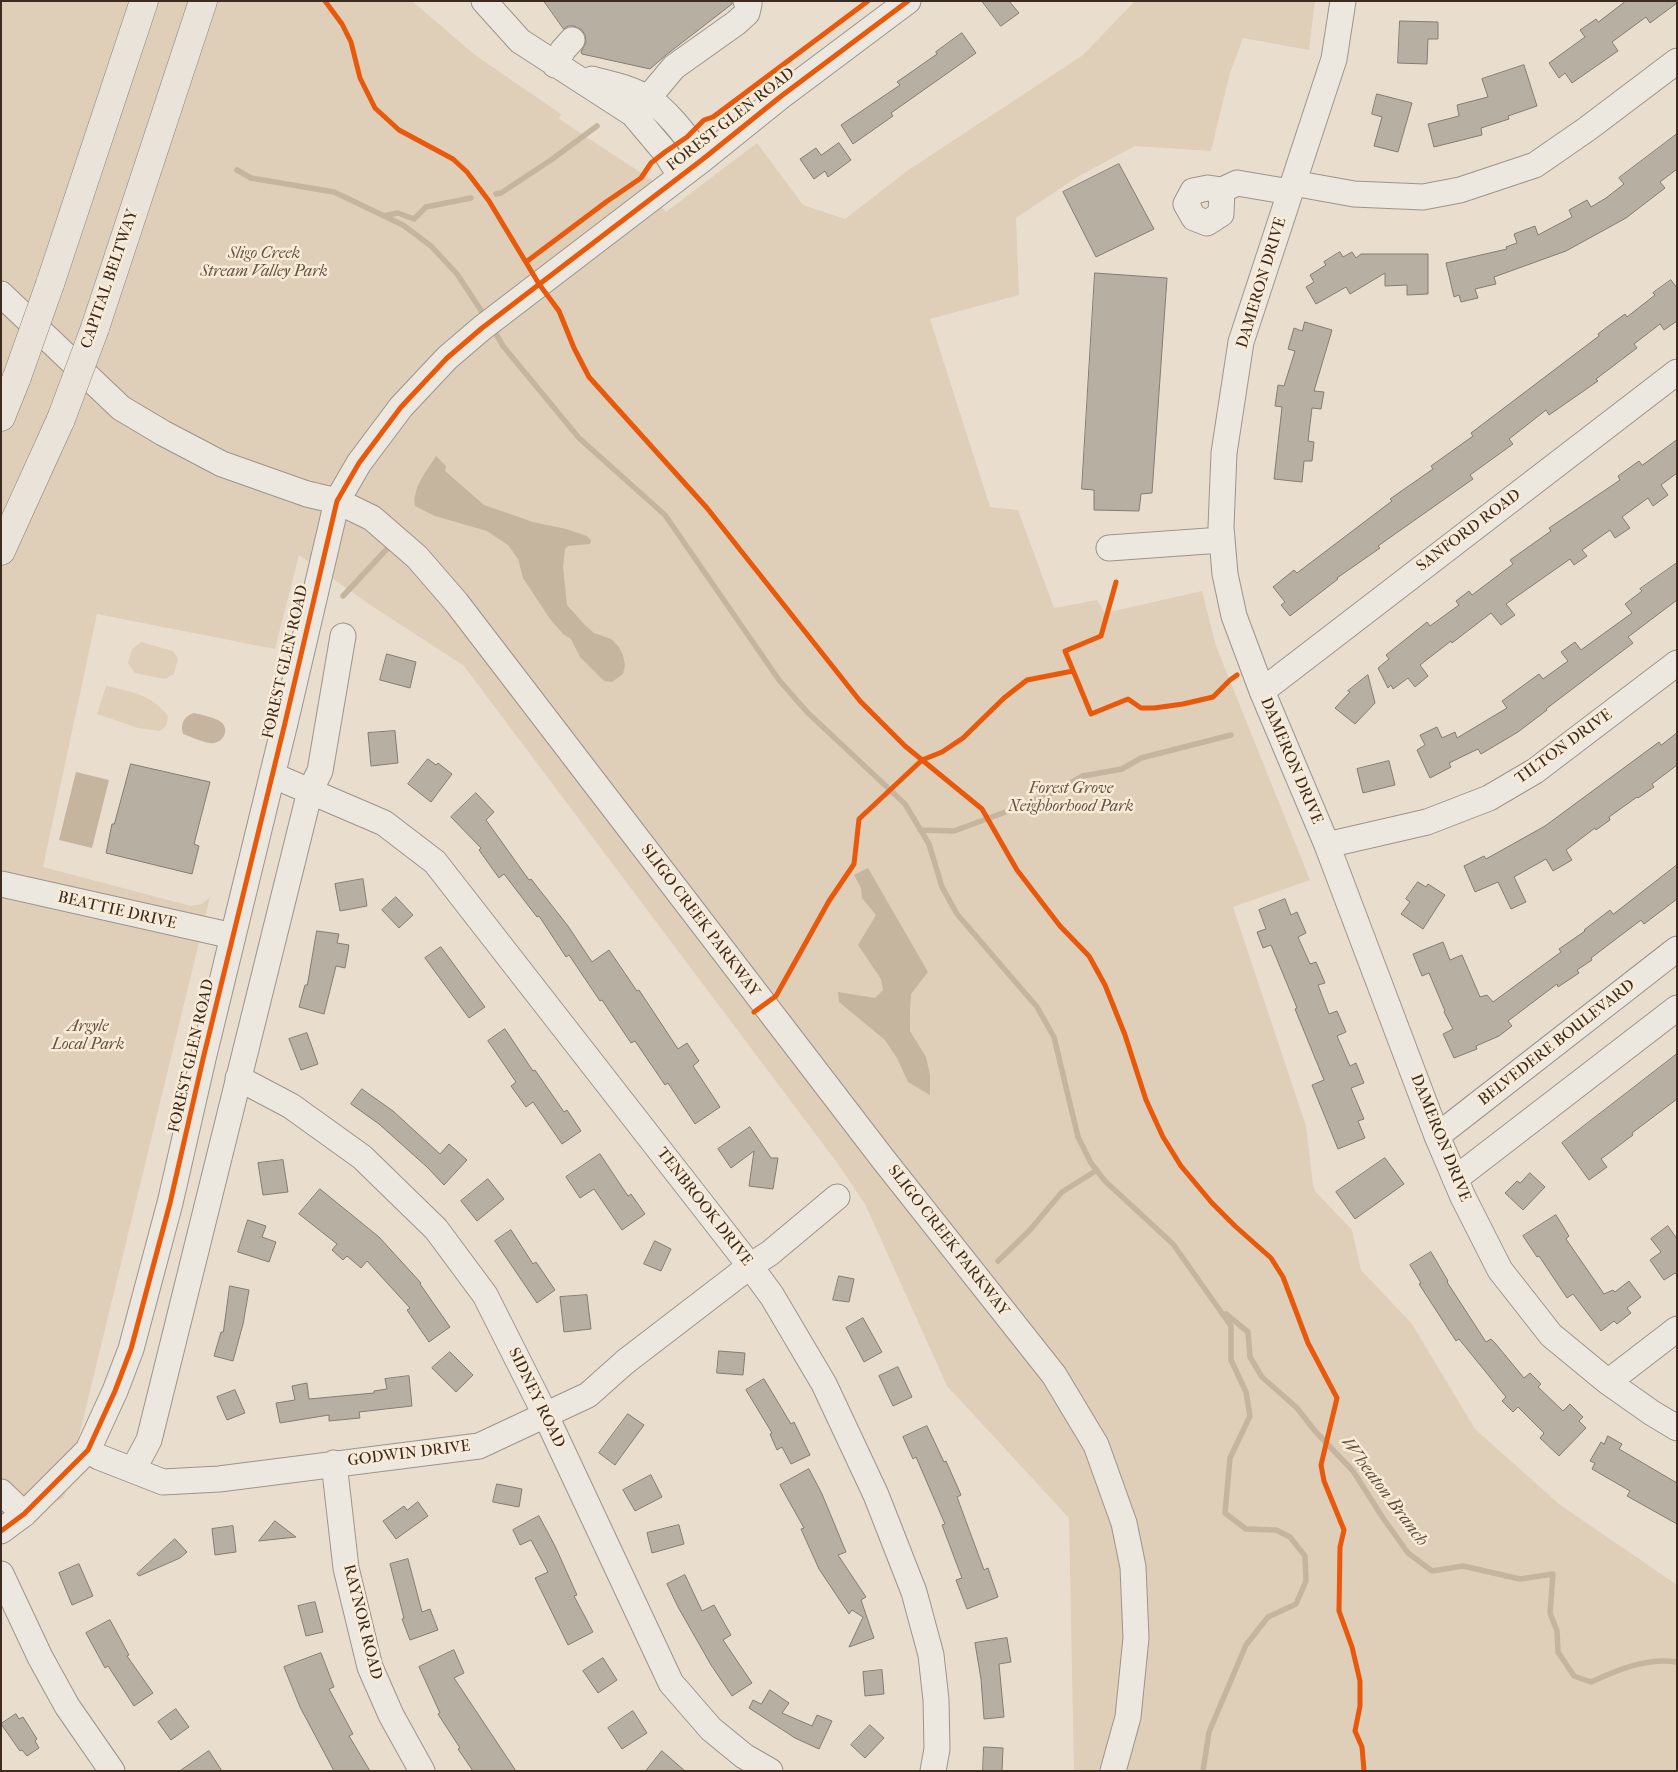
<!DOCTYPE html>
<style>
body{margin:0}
#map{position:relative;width:1678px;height:1772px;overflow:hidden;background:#e9dece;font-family:"IM FELL French Canon",serif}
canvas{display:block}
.frame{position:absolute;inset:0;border:2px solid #3c2b1e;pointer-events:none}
</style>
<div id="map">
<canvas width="1678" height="1772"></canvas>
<div class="frame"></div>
</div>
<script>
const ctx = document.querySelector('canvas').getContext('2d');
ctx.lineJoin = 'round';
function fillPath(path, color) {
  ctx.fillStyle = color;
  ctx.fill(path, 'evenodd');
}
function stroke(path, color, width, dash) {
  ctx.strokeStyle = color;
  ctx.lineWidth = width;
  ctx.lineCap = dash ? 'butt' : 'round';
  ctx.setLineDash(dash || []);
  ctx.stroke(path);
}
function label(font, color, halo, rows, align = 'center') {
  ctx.font = font + ' "IM FELL French Canon",serif';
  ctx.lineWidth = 5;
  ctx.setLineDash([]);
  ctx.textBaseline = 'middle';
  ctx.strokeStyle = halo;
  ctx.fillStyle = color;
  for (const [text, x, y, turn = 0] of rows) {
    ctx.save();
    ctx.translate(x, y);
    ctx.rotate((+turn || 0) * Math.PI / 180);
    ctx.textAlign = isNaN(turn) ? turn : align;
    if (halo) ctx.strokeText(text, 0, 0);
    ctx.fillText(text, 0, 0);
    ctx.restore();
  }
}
fillPath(new Path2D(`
 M1,1h411l63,54 86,59 -2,5 96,63 -9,7 20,23 91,-69 46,62 42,14 62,-48 176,-116 52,-54h180l-6,49 -66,-12 -13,35 -19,78 -76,-5 -56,30 -63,42 3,77 -89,24 60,188 28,3 36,98 43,-8 8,13 97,-22 14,55 94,234 -77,27 73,219 7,59 2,6 37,39 9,40 51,54 63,105 84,75 118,81v186h-603l-5,-253 -122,-132 -82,-182 -27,-40 -374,-498 -92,-60 -73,-51 -24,94 -178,-35 -54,253 148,39 11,-2 8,-7 -146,601 -63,25z
 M141,642l32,9 5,8 -4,15 -9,5 -30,-6 -7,-10 4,-14z
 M106,686c26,6 45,8 62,30l-2,10 -6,5 -22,-3 -41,-14z`), '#dfceb8');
fillPath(new Path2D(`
 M436,456l10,10 -1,5 39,34 49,17 33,7 21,7 4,4 -1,4 -22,2 -3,3 -2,18 4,38 18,20 9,8 17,6 8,8 4,8 2,10 -2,9 -11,8 -8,-1 -24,-24 -9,-18 -8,-5 -13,-15 -27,-41 -5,-19 -10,-14 -21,-14 -52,-15 -20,-10c-3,-19 12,-35 21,-50z
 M194,713c8,2 20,4 27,9 10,8 1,23 -11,21 -9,-1 -18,-6 -27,-9 -3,-10 1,-18 11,-21z
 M76,772l33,8 -17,68 -33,-8z
 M868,868l60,104 -17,22 -1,17v20l16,26 4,18v20l-22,-13 -11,-24 -12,-18 -46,-38 -1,-10 37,6 8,-8 -2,-11 -23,-34 18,-30 -14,-17 -1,-10 -7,-13z`), '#c5b49e');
stroke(new Path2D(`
 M237,170l14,8 83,14 69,33 28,21 26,28 29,44
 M496,194l5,-1 50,-33 46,-34
 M383,216l15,-3 16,6 12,-12 45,-9
 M492,327l11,19 76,92 86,77 114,165 28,32 98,92 24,40 13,43 15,27 80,93 17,30 24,100 13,26 14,18 68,63 58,82v34l15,32 4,24 -20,42 -5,55 21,16 30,1 14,7 15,19 1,25 -10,23 -28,13 -22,28 -37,87 -6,39
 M343,596l43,-46
 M920,830l34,1 65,-24 31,-13 33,-18 39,-7 19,-11 90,-23
 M998,1261l31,-30 33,-39 35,-22
 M1226,1314l22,18 2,25 12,20 35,31 18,23 38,40 30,47 25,35 24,18 31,-5 57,13 33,-5 -3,39 7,18 1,21 16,24 17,6c26,-12 57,-25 86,-20`), '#c5b49e', 5.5);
const building = new Path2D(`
 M544,1h188v3l-66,51 -16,14 -68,-15 -1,-2 5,-10 -1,-7 -3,-5 -8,-4h-6l-4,3z
 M982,1h27l10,12 -18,13z
 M1626,1h51v2l-27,20 -4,-6 -34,25 6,9 -46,32 -7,-10 -6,5 -10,-15 36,-26 -5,-7 16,-11 2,3z
 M1400,21l38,1v17h-10l-1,25 -29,-1z
 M962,33l14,20 -85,60 2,3 -40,28 -12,-19 59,-40 -3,-3 40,-28 -1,-2z
 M1524,65l13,41 -29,10 1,3 -28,9 1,7 -48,12 -6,-23 31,-8 -2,-11 31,-8 -6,-18z
 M1377,94l35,9 -14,49 -24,-6 8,-29 -10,-3z
 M1677,134v35l-17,13 5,6 -39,30 -60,33 -72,26 2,7 -21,5 3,9 -17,4 -2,-7 -5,2 -8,-34 61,-14 -1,-2 11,-4 -3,-9 21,-8 3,9 34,-18 -3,-7 18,-10 4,7 15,-9 18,-14 -5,-6z
 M839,143l12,17 -23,17 -3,-6 -11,8 -14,-20 16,-11 5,7z
 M1119,164l35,65 -58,28 -33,-65z
 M1340,252l3,5 9,-5 4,6 5,-4h67v40l-21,1v-10l-22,1v-13l-35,21 -4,-7 -30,17 -10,-17 8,-5 -4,-7 16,-10 -2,-3z
 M1095,273l72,5 -15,215 -11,1 -2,17 -45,-1v-20l-12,-1z
 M1671,280l6,8v33l-13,9 -4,-6 -26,20 3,4 -41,31 2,2 -49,34 -3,-5 -37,29 4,5 -43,31 3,4 -78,55 -17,12 2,2 -43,30 1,1 -48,37 -9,-11 4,-3 -12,-15 21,-17 3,3 95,-72 -2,-2 43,-30 -2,-3 42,-30 -2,-3 128,-97 -1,-2 9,-7 18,-13 2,3 28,-22 -2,-2z
 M1305,322l27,8 -18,61 10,1 -3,17 -9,-1 -4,33 6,1 -2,19h-8l-2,21 -28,-3 8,-72 -7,-1 3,-21 6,1 11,-35 -7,-2 6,-21 8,3z
 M1677,440v33l-16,12 7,10 -15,11 -5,-8 -26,19 8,11 -15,10 -5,-8 -28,20 5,6 -13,9 -4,-6 -64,45 9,11 -14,10 -10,-12 -39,30 -1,-2 -31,24 8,11 -13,11 -7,-9 -15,11 -2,-4 -3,3 -10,-20 11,-9 -3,-4 41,-33 3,4 29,-21 -3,-4 13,-10 3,4 41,-31 -3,-4 41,-29 -2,-3 71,-48 -2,-4 21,-15 3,4z
 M1677,563v37l-49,37 5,6 -87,66 1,1 -29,22 -37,22 -3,-5 -29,14 2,4 -21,11 -13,-28 8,-5 -5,-10 17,-8 5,11 13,-6 2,6 50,-30 -5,-7 37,-27 4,5 25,-18 -7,-9 14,-10 6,8 51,-37 -7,-9 17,-13 -2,-2z
 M387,654l29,8 -6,26 -30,-8z
 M1368,675l7,28 -20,21 -20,-16 15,-16 -2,-1z
 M395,731l3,32 -27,3 -3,-33z
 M1677,733v32l-25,19 2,3 -16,11 -1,-1 -28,20 1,3 -14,10 -1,-2 -29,22 6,10 -19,11 -7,-12 -32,18 12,25 -15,7 -13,-27 -23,10 -11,-26 20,-10 2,3 59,-33 114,-84 2,3z
 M428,759l8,6 2,-2 14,11 -21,28 -23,-18z
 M1389,761l6,24 -32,8 -6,-24z
 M131,764l79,18 -16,62 5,2 -7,28 -86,-21 6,-29h2z
 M476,793l18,19 -8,8 43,60 2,-1 37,47 24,36 17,-12 28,41 2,-1 39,59 9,-6 12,18 -6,5 27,41 -25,17 -27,-41 -3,2 -30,-44 -4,2 -29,-43 -2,1 -31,-46 -3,2 -27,-41 -2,1 -33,-43 -5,4 -20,-28 2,-2 -30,-31z
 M1677,865v34l-33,25 -3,-4 -50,38 1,2 -15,10 2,3 -21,14 -1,-3 -49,37 4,5 -13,10 -23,10 1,3 -23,9 -11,-24 10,-5 -9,-17 1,-1 -16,-38 -7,3 -9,-22 30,-12 7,18 12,-5 18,42 7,-2 6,7 68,-50 -2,-3 26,-18 -1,-1 26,-20 3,4z
 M363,879l4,27 -27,5 -5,-27z
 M1418,882l8,5 2,-3 17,11 -22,34 -22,-15 9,-12 -4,-3z
 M396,897l17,18 -14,13 -17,-18z
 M1285,899l6,16 6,-3 9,21 -8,4 12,27 6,-2 9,21 -7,2 11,29 8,-3 9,21 -9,4 13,30 6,-3 8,20 -13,5 13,31 -6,2 7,17 -27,11 -26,-64 12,-5 -29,-71 2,-1 -26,-63 -8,3 -6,-16 9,-3 -7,-19z
 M317,931l22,3 -2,9 12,2 -4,23 -9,-2 -12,48 -25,-7 6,-22h2z
 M441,947l44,60 -16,11 -44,-60z
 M505,1029l28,42 2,-1 29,42 3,-2 14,21 -19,13 -29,-42 -7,5 -15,-21 5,-4 -28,-41z
 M307,1033l11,31 -17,6 -12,-31z
 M1677,1054v45l-45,34 1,2 -32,24 6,8 -18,13 -27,-37z
 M362,1089l31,22 47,43 9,-10 18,16 -23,25 -17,-18 -48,-43 -28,-20z
 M750,1127l21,31h7l-5,31 -24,-3 5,-35 -23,17 -13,-19z
 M600,1154l28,42 3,-2 14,20 -23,16 -28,-41 -14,9 -14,-21z
 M1385,1158l19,26 -49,35 -19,-27z
 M283,1160l5,32 -25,3 -5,-32z
 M1530,1173l15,14 -22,23 -18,-17 12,-12 3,2z
 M488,1179l16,20 -27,22 -16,-20z
 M320,1189l59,48 42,46 -1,1 30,43 -21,15 -22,-32 3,-2 -43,-47 -6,7 -14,-12 -4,4 -11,-10 5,-6 -38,-30z
 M1556,1215l13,21 -3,3 38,55 9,-4 2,2 14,-11 12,16 -14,11 4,5 -14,11 -3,-3 -13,10 -28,-37 -6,4 -28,-42 -2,1 -14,-21z
 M248,1220l18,6 -4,11 14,5 -7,20 -31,-10z
 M1668,1226l9,13v36l-2,-2 -11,7 -14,-20 11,-8 -10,-13z
 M511,1230l22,34 3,-2 19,28 -18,13 -42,-62z
 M655,1241l16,8 -10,22 -17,-7z
 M1431,1252l17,29 -1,1 39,60 5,-3 4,4 29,35 6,-5 11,11 -3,3 25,24 7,-7 13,13 -4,4 7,7 -27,28 -19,-18 4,-5 -26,-26 -5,5 -11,-11 4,-4 -47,-58 -3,2 -37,-57 2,-1 -11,-18z
 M839,1276l15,3 -5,23 -16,-2z
 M230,1286l19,4 -6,34 -10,37 -19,-5 7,-24h2z
 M587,1295l4,34 -27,3 -4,-35z
 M863,1318l19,34 -18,10 -18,-34z
 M719,1351l26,2 -2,22 -26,-2z
 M450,1352l23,23 -17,17 -24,-24z
 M898,1367l14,30 -19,9 -14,-30z
 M409,1376l3,30 -53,6 1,6 -31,3v-6l-49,8 -4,-20 19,-3 -3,-14 15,-3 2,16 65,-6v-2l13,-2 -2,-10z
 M764,1379l27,45 3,-2 16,33 -19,9 -9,-17 -5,3 -7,-16 2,-1 -26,-43z
 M235,1390l10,23 -18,7 -10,-23z
 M628,1414l16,11 -29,40 -16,-12z
 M927,1426l17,36 2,-1 15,34 -4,2 27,73 4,-2 10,29 -31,12 -11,-29 6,-2 -20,-53 3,-1 -29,-67 -3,2 -10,-22z
 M1608,1436l14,8 -3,5 58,34v41l-50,-28 3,-5 -38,-22 3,-6 -5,-2 11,-19 3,2z
 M809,1469l13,25 24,58 -8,3 28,42 -5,3 13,38 -25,9 14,-30 -11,-7 -3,4 -30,-45 -18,-40 3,-1 -24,-43z
 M651,1475l11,22 -27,14 -12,-21z
 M497,1484l25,5 -3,18 -26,-5z
 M418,1502l10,14 -32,23 -13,-18 21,-15 3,4z
 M539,1516l16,30 22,49 -3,1 19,36 -25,13 -33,-67 13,-6 -17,-32 -11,5 -7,-15z
 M275,1521l21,16 -37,4z
 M679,1525l5,19 -32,9 -5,-20z
 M233,1526l3,26 -21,3 -3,-26z
 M175,1539l12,13 -7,6 -41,18 -2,-2z
 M408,1559l14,53 8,-3 8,21 -28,10 -8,-21 2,-1 -14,-54z
 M79,1564l14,32 -21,9 -13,-32z
 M685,1575l17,36 12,-6 17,30 -8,5 29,43 -20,13 -21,-31 -33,-58 -11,-23z
 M315,1602l8,30 -17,4 -8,-30z
 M110,1620l19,35 -2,1 26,37 -19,13 -26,-40 -3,2 -19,-35z
 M1007,1638l4,24 -12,2 5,53 -20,2 -3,-40 -6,-36z
 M454,1650l10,23 -10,5 62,93h-43l-15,-22 2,-1 -22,-34 2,-1 -21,-46z
 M321,1653l13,34 -5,2 24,45 -4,2 21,35h-36l-34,-64 -16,-40z
 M603,1658l14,22 -19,13 -15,-22z
 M882,1670l2,24 -19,2 -2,-24z
 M770,1690l19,13 -7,10 30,13 5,-11 15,6 -13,28 -24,-11 -46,-30 4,-8 8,4z
 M176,1709l13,18 -18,13 -13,-18z
 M633,1711l14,22 -25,16 -14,-21z
 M16,1714l3,5 4,-2 14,22 -2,2 4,7 -12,8 -5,-6 -2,1 -19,-27z
 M870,1725l14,13 -19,20 -14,-13z
 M984,1747l19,1 -1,23h-19z
 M209,1751l13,20h-42z
 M662,1751l23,20h-39z`);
fillPath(building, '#b8afa3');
stroke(building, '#847c73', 1);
const minor = new Path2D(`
 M484,1l36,40 113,73 32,38 15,23
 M1343,1l-9,58 -93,283 -17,111 -3,74 4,47 9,42 28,75 65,154 110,291 26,61 37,73 51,65 57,47 44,31 25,15
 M555,65l8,-15 9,-10
 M592,79c18,5 39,9 55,19 22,13 41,41 56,61
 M648,98l26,-31 62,-44 11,-10 2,-9 -3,-3
 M1293,183l61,11 69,3 37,-7 75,-25 52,-36 90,-68
 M1222,190l-1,24 -14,9 -13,-5 -8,-14 7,-13 15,-3 14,2 15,-7 53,9
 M1,294l120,114 42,25 59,31 85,30 30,7 35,17 45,39 39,45 427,557 171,216 42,70 28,78 9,44 3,71 -8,79 -15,54
 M1109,548l113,-8
 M1262,691l415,-319
 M272,775l112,48 51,39 315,404 22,30 52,88 52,111 38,97 17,63 5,45 1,49 -4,22
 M1327,845l100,-23 62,-24 46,-27 142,-108
 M1,884l232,52
 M238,1078l53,28 71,51 74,72 49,66 61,121 125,267 40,46 33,27 26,15
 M1437,1136l240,-187
 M1455,1179l222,-171
 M1608,1382l69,-53
 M88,1450l11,7 64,25 56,-3 260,-33 109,-51 37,-33 125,-96 20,-13 67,-56
 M334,1463l12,105 24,99 21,48 31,56
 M133,1470l16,-30 161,-649 10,-20 23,-135
 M1,1492l23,22
 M1,1531l23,-17 64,-64 27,-59 16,-42 39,-146 33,-144 82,-336 52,-222 22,-38 42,-56 46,-49 35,-30 221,-169 77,-62 128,-96
 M1,1574l39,83 27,49 45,65`);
const highway = new Path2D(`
 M50,284l94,-283
 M95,328l108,-327
 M1,417l16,-40
 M1,551l60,-132`);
stroke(minor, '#9d948a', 27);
stroke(highway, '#847c73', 29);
stroke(minor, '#ece7df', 25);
stroke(highway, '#eae3da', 28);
const highwayBridge = new Path2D(`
 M17,377l33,-93
 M61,419l34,-91`);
stroke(highwayBridge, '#847c73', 29, []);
stroke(highwayBridge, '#eae3da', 28);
stroke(new Path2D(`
 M325,1l17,23 9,18 9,36 15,30 24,22 54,29 14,13 22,29 50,83 20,27 15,37 15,29 118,131 153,193 45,45 77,63 35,61 43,56 29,30 16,29 20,50 21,65 17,37 18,29 31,37 23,23 36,32 12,19 25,66 29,55 -16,67 3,16 20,49 -4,17 -1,64 13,36 8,34v25l-5,25 7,16 2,24
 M526,262l80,-60 35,-24 10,-15 14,-11 22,-15 17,-17 9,-3 155,-116
 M1116,582l-15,54 -36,15 26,63 37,-15 13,9h13l29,-4 30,-7 17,-17 7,-5
 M754,1012l22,-16 53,-95 25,-37 5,-45 63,-59 20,-8 21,-14 41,-40 23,-18 46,-9
 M1,1531l23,-17 64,-64 27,-59 16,-42 39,-146 33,-144 82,-336 52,-222 22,-38 42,-56 46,-49 35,-30 221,-169 77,-62 128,-96`), '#e8590c', 5);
label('16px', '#3c2b1e', '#f8ebd7', [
 ["FOREST GLEN ROAD",731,120,-38],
 ["CAPITAL BELTWAY",110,279,-71],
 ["DAMERON DRIVE",1262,283,-73],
 ["SANFORD ROAD",1469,531,-37],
 ["FOREST GLEN ROAD",286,662,-77],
 ["TILTON DRIVE",1564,747,-36],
 ["DAMERON DRIVE",1291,761,67],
 ["BEATTIE DRIVE",117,911,13],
 ["SLIGO CREEK PARKWAY",700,921,53],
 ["BELVEDERE BOULEVARD",1557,1043,-38],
 ["FOREST GLEN ROAD",192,1056,-77],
 ["DAMERON DRIVE",1440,1138,68],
 ["TENBROOK DRIVE",704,1207,52],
 ["SLIGO CREEK PARKWAY",948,1241,52],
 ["SIDNEY ROAD",536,1398,64],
 ["GODWIN DRIVE",409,1454,-7],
 ["RAYNOR ROAD",362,1622,76]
]);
label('italic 16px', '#625040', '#f8ebd7', [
 ["Sligo Creek",264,254],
 ["Stream Valley Park",264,272],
 ["Forest Grove",1071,789],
 ["Neighborhood Park",1071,807],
 ["Argyle",88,1027],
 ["Local Park",88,1045]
]);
label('italic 18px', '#614f3e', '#f8ebd7', [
 ["Wheaton Branch",1384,1492,53]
]);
</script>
